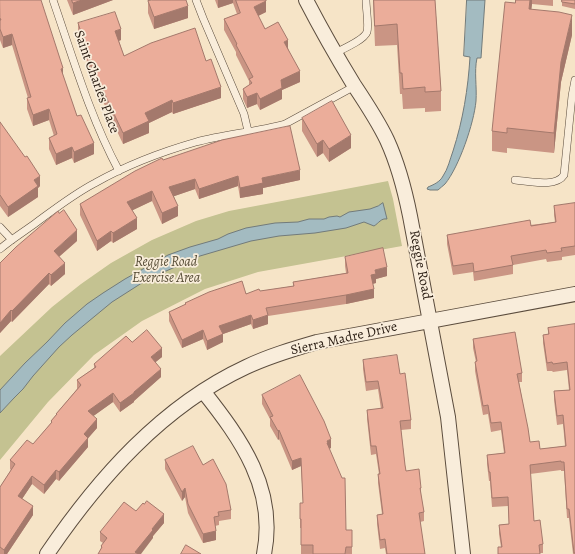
<!DOCTYPE html>
<style>
body{margin:0}
canvas{display:block;background:#f6e4c7}
</style>
<canvas width="575" height="554"></canvas>
<script>
const ctx = document.querySelector('canvas').getContext('2d');
ctx.lineJoin = 'round';
function fillPath(path, color) {
  ctx.fillStyle = color;
  ctx.fill(path, 'evenodd');
}
function stroke(path, color, width, dash) {
  ctx.strokeStyle = color;
  ctx.lineWidth = width;
  ctx.lineCap = dash ? 'butt' : 'round';
  ctx.setLineDash(dash || []);
  ctx.stroke(path);
}
function label(font, color, halo, rows, align = 'center') {
  ctx.font = font + ' Alegreya,serif';
  ctx.lineWidth = 3.5;
  ctx.setLineDash([]);
  ctx.textBaseline = 'middle';
  ctx.strokeStyle = halo;
  ctx.fillStyle = color;
  for (const [text, x, y, turn = 0] of rows) {
    ctx.save();
    ctx.translate(x, y);
    ctx.rotate((+turn || 0) * Math.PI / 180);
    ctx.textAlign = isNaN(turn) ? turn : align;
    if (halo) ctx.strokeText(text, 0, 0);
    ctx.fillText(text, 0, 0);
    ctx.restore();
  }
}
fillPath(new Path2D(`
 M388,181l5,18 9,47 -144,26 -53,17 -63,32 -48,34 -46,47 -48,58v-104l52,-49 29,-23 30,-21 41,-23 44,-19 33,-10z`), '#c4c291');
const water = new Path2D(`
 M467,0h18l-4,58h-4c-3,14 0,28 -1,43 -2,22 -17,66 -31,83 -2,2 -5,4 -7,6h-8l-3,-1 1,-2c5,-2 12,-5 15,-11 5,-7 7,-17 10,-25 10,-31 15,-62 17,-94l-6,-1z
 M383,203l4,16c-6,-1 -8,4 -13,7l-10,-4 -18,6 -31,5 -36,3 -28,5 -51,15 -52,23 -36,23 -40,33 -13,12 -26,29 -10,13 -9,9 -14,15v-23l25,-27 22,-21 18,-19 22,-19 16,-11 22,-14 43,-24 22,-8 28,-8 10,-5 18,-6 29,-5 23,-1 11,-3h15l5,-2 8,-1 3,1 9,-5 21,-3 8,-3z`);
fillPath(water, '#a3bbc1');
stroke(water, '#727b7b', 1);
const service = new Path2D(`
 M53,0c20,58 37,117 66,171
 M196,0l7,18 41,96 4,17
 M335,53c8,-4 29,-13 32,-21 2,-8 -1,-23 -1,-32
 M515,180c13,1 41,8 49,-5l8,-79 3,-16
 M0,227l12,13
 M0,249c12,-10 25,-18 37,-27 19,-14 37,-28 58,-39 32,-18 66,-31 101,-41 29,-8 60,-10 89,-18l70,-38`);
const minor = new Path2D(`
 M306,0c15,29 31,57 48,85 12,18 24,36 33,55 11,24 18,51 23,76l38,201 15,137
 M203,391c38,48 74,98 61,163
 M47,554c51,-75 115,-148 199,-187 23,-11 47,-18 71,-25l258,-48`);
stroke(service, '#5c4d3e', 8);
stroke(minor, '#5c4d3e', 16);
stroke(service, '#f9eddb', 7);
stroke(minor, '#f9eddb', 14);
fillPath(new Path2D(`
 M0,0l63,76 14,40 17,38 -20,9 -2,-5 -16,7 -7,-16v-11l5,-2 -5,-16 -16,6 -6,-17v-11h1l-16,-53 -9,3 -3,-8z
 M67,0h46l-40,15z
 M215,0h51v12l-8,4 7,13 23,19 12,34 -18,8v9l-22,11 -3,-6 -10,4 -4,-9v-10l6,-4v-4l-13,-26v-3l-12,-22v-11l13,-5 -4,-11 -15,5z
 M373,0h62l6,91v20l-16,1v-4l-22,1 -1,-15h-2l-3,-49 -22,1z
 M516,0h37v6l-21,-2 -1,6 41,25 -11,47 -7,71 -47,-5v5l-15,-2v-20z
 M575,0v9l-13,-3v-4z
 M148,1l40,17 -34,11 -6,-16z
 M78,23l43,17 -2,1 5,15 82,5 15,37 -48,16 -1,-2 -23,11v10l-26,11 -33,-70v-3l-12,-36z
 M302,118l49,30 -22,14 -6,-9 -6,4 -15,-26z
 M0,122l40,64 -2,2v9l-30,20 -8,-11z
 M163,160l137,20 -37,8v6l-23,4 -2,-12 -39,13 -4,-10 -21,7 4,20 -16,8 -10,-23 -20,9 5,19 -24,14 -2,-2 -14,10 -17,-36v-11z
 M575,203v52l-13,2v3l-15,2 -1,-3 -33,6v9l-39,7 -1,-9 -20,3 -6,-31v-9l108,-13 -1,-7v-9z
 M77,241l-18,16 6,17 -14,12 -2,-2 -37,38 -1,-1 -11,12v-70z
 M345,257l42,19 -11,3v4l-3,1 1,14 -28,6 -78,12v8l-15,5 -2,-5 -28,10v8l-16,8 -4,-11 -21,9 -13,-27v-9l16,-7v-2l108,-17v-4l53,-9 -1,-7z
 M575,324v230h-2l-4,-36h-2l-3,-47h-3v-1l-31,4 4,47 9,23v9h-3v1h-42v-7h3l-2,-13v-9l10,-1 -1,-18 -16,1 -2,-26h-1l-2,-17v-9l17,-2 -3,-23 -10,2 -3,-18 -5,1 -8,-44v-9h1l-3,-14v-9l49,34v9h-3l11,60 10,7 25,-3 -2,-22 -6,1 -3,-25v-9l15,-1 -2,-20 -14,2 -1,-1h-5l-4,-28v-8l5,-1v-6z
 M131,341l31,16 -7,5 6,15 -27,24v1l-14,10 -7,-10 -20,14 4,12 -9,10v9l-29,34 -3,-2 -12,15 -12,-10 -10,15 11,16 -26,39h-7v-67l11,-17 -1,-1v-9l23,-16 18,-21v-2l5,-6v-1l21,-25v-9l17,-12v-4z
 M363,360l37,14 11,46v9l-10,1 4,35 1,6 15,17v8l3,16v9l-4,1 5,32h-39l-1,-6 -5,1 -3,-25v-9l5,-1 -4,-31v-9h1l-3,-20 -5,1 -4,-36v-9l14,-1 -3,-20 -12,2 -3,-22z
 M262,395l69,53 -2,1 17,81h6v24h-51v-26h-1v-25h3l-2,-37 -9,4 -13,-31 -1,1 -8,-14v-7l-8,-15z
 M165,460l38,5 28,45v9l-12,2v4l-4,1 1,14 -13,3 -15,-30 -3,-16 -3,4 -17,-32z
 M136,511l28,12 -11,13v2l-52,12v-4l2,-3 -3,-2v-9z`), '#ca9584');
fillPath(new Path2D(`
 M82,0h31l-40,15v-12z
 M218,0h15v3l-15,5z
 M530,0h2v4l-3,25v-20z
 M266,1v11l-12,6v-11z
 M188,6v12l-34,11v-12z
 M572,15v20l-11,47 -7,71v-20l7,-71z
 M121,29v11l-6,2v-11z
 M12,34v11l-9,3v-11z
 M288,40v11l-4,-9z
 M63,68v11l-2,-10z
 M300,71v11l-18,8v9l-22,11v-11l21,-19z
 M221,87v11l-48,16v-11z
 M257,93v11l-10,4v-11z
 M172,100v12l-23,11v10l-26,11v-11l22,-20z
 M49,109v11l-16,6v-11z
 M351,135v13l-22,14v-13z
 M323,140v13l-6,4v-13z
 M94,143v11l-20,9v-11z
 M72,147v11l-16,7v-11z
 M300,170v10l-37,8v6l-23,4v-10l22,-10z
 M40,176v10l-2,2v9l-30,20v-10l26,-27z
 M238,176v10l-39,13v-10z
 M195,179v10l-26,9v-11z
 M152,191v10l-25,12v-11z
 M178,206v10l-16,8v-11z
 M137,218v11l-24,14v-10z
 M77,230v11l-23,20v-10z
 M111,231v10l-14,10v-10z
 M65,263v11l-14,12v-11z
 M387,267v9l-11,3v4l-5,1v-9l4,-5z
 M49,273v11l-37,38v-11z
 M374,289v9l-28,6v-9z
 M11,310v11l-11,12v-10z
 M251,315v9l-28,10v8l-16,8v-9l12,-15z
 M268,315v9l-15,5v-9z
 M203,330v9l-21,9v-8z
 M162,348v9l-11,9v-9z
 M161,369v8l-27,24v1l-14,10v-9l14,-11z
 M113,393v9l-25,18v-9z
 M97,419v9l-13,15v-9z
 M279,430v9l-1,1v-9z
 M88,438v9l-29,34v-9z
 M331,439v9l-3,1 -1,3v-11z
 M301,458v8l-9,4v-9z
 M56,470v9l-12,15v-9z
 M32,476v8l-14,21v-9z
 M185,488v9l-3,4v-9z
 M33,506v9l-26,39h-3v-4z
 M164,514v9l-11,13v2l-12,16h-6v-2l17,-23z
 M216,531v9l-13,3v-9z`), '#a4796c');
const building = new Path2D(`
 M0,0h41l22,68 -2,1 16,47 4,-1 13,28 -20,9 -2,-5 -16,7 -7,-16 8,-4 -8,-25 -16,6 -6,-17 4,-1 -19,-63 -9,3 -3,-8v-9h1l-1,-2z
 M72,0h10l-9,3z
 M152,0h34l2,6 -34,11 -6,-16z
 M236,0h30v1l-12,6 11,22 13,-7 10,18 -4,2 16,29 -19,9 1,8 -22,11 -3,-6 -10,4 -4,-8 9,-6 -3,-4 4,-2 -17,-32 1,-1 -13,-25 16,-6z
 M374,0h61l6,91 -16,1v-5l-22,2 -1,-16h-2l-3,-49 -22,2z
 M516,0h14l-1,9 30,3 13,3 -11,47 -7,71 -47,-5v5l-15,-2 13,-129 10,1z
 M562,0h13v4l-13,-2z
 M115,12l6,17 -6,2 9,25 27,-13 44,-15 11,33 5,-2 10,28 -48,16 -1,-3 -27,13 4,8 -26,12 -33,-70 1,-1 -13,-39z
 M332,101l19,34 -22,14 -6,-9 -6,4 -15,-26z
 M0,122l25,35 2,-1 13,20 -6,4 4,6 -30,21 -8,-12z
 M290,126l10,44 -38,8 1,5 -23,5 -2,-12 -39,13 -4,-10 -26,8 9,19 -16,7 -10,-22 -25,11 10,16 -24,15 -2,-2 -14,10 -17,-37 55,-33 27,-13 1,2 59,-20z
 M575,203v43l-14,2 1,3 -15,2 -1,-3 -35,6 2,9 -39,7 -1,-9 -20,3 -6,-31 83,-15 1,6 25,-4 -2,-16z
 M64,210l13,20 -23,21 11,12 -14,12 -2,-2 -37,38 -1,-1 -11,13v-60l16,-16 42,-36 1,2z
 M383,248l4,19 -12,3 1,4 -5,1 3,14 -28,6 -80,13 2,7 -15,5 -2,-5 -32,11 4,8 -16,7 -4,-11 -21,10 -13,-28 17,-8 -1,-1 24,-11 33,-11 4,13 13,-5 1,2 34,-5 -1,-4 55,-9 -3,-16z
 M575,324v229h-1l-5,-44h-2l-3,-47h-3v-1l-31,4 4,56 6,-1 3,24 -4,1 1,9h-42v-7h4l-3,-22 10,-1 -1,-27 -16,1 -2,-26h-1l-2,-17 18,-2 -4,-31 -10,1 -3,-18 -5,1 -8,-44 2,-1 -4,-22 42,-7 7,41 -5,1 11,54 2,14 9,-1 1,8 26,-3 -3,-31 -6,1 -3,-25 16,-1 -3,-28 -14,2 -1,-2 -5,1 -4,-28 6,-1 -1,-6z
 M147,330l15,18 -11,9 10,12 -27,23v1l-14,10 -7,-10 -25,18 9,8 -13,15 4,4 -29,34 -3,-2 -12,15 -12,-9 -14,20 15,10 -29,44 -4,-3v-60l15,-23 -5,-4 17,-20 6,4 19,-22 -1,-1 6,-7h-1l25,-29 -4,-5 19,-13 -2,-3 32,-28 6,6z
 M397,355l3,19 5,-1 6,47 -11,1 5,44 1,6 13,-2 2,19h-1l4,24 -5,1 6,41h-38l-2,-15 -5,1 -3,-25 6,-1 -5,-40h2l-4,-28h-5l-4,-36 16,-2 -5,-27 -12,1 -3,-22z
 M300,375l24,46 7,18 -4,2 1,2h-1l15,35h3l1,52h6v17h-6l-1,7h-32v-9h-12v-26h-1v-16h3l-2,-45 -9,3 -13,-31 -1,1 -8,-14 3,-1 -11,-21z
 M193,446l10,19 10,-6 13,25 5,26 -13,2 1,4 -5,1 2,14 -13,3 -15,-30 -3,-16 -3,4 -17,-32z
 M147,501l17,13 -12,15 1,1 -18,22 3,2h-40l4,-7 -1,-1 6,-8 -7,-6 24,-30 12,9 7,-8 1,1z
 M186,545l15,9h-20z`);
fillPath(building, '#ebad9a');
stroke(building, '#a4796c', 1);
label('14px', '#281b11', '#f9eddb', [
 ["Saint Charles Place",96,82,70],
 ["Reggie Road",420,265,79],
 ["Sierra Madre Drive",344,339,-13]
]);
label('italic 14px', '#574d37', '#f9eddb', [
 ["Reggie Road",166,263],
 ["Exercise Area",166,279]
]);
</script>
